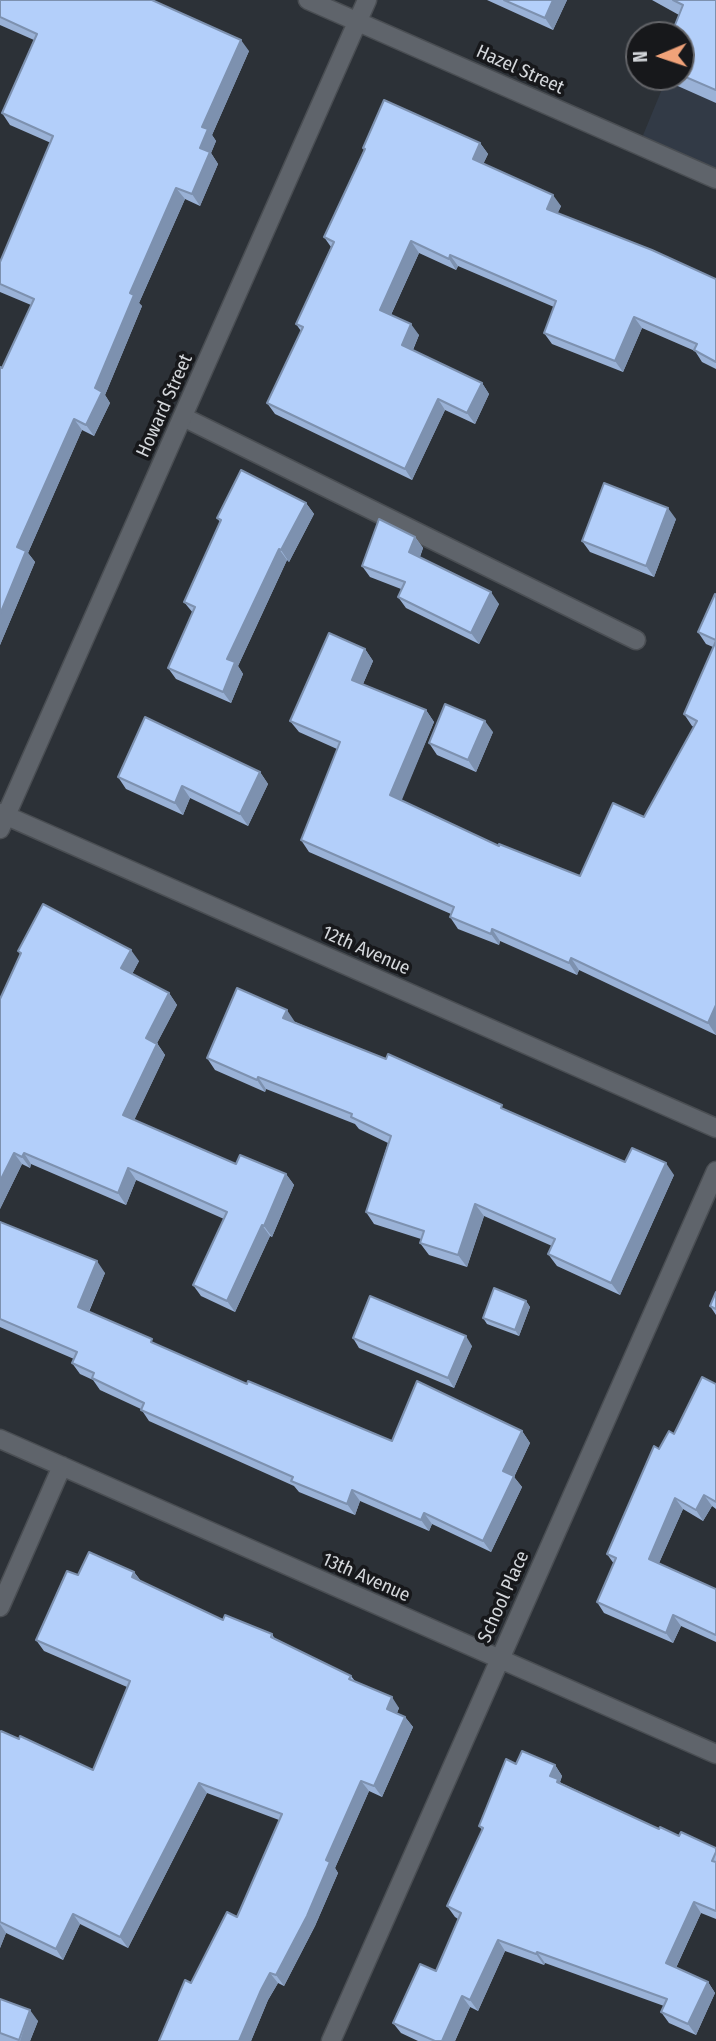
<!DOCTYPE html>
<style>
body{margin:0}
#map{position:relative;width:716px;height:2041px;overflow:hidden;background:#2c3137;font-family:"Fira Sans Condensed",sans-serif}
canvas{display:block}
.north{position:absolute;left:625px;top:21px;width:70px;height:70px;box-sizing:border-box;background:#17181b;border:2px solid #636468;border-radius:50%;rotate:268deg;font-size:19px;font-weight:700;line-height:28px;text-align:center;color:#d4d7db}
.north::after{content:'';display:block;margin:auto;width:24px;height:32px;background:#f0a279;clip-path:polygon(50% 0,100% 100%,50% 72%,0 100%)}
</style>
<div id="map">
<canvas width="716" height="2041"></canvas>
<div class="north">N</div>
</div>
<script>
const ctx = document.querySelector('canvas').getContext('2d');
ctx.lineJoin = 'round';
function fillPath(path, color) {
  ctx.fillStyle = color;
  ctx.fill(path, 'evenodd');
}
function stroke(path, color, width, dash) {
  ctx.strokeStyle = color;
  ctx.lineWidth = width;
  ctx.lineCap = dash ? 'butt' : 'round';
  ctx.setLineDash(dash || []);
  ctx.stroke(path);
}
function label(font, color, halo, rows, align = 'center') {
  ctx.font = font + ' "Fira Sans Condensed",sans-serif';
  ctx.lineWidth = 7;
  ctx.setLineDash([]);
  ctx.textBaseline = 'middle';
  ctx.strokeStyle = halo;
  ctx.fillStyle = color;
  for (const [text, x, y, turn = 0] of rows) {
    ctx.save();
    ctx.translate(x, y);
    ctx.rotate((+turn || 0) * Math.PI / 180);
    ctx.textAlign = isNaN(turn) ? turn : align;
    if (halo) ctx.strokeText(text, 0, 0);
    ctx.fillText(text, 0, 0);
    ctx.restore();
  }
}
fillPath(new Path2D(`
 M716,0v179l-77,-34 28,-68h14z`), '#323a46');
const service = new Path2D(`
 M183,417l453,223`);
const minor = new Path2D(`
 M308,0l408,179
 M0,813l716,315
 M0,829l367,-829
 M0,1439l716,315
 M0,1607l62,-141
 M331,2041l385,-870`);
stroke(service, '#4a4e53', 21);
stroke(minor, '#4a4e53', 21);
stroke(service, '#5f646b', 18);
stroke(minor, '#5f646b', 18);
fillPath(new Path2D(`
 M0,0l249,51 -37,84 4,6 -5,12 7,11 -18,42 -15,-7 -46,104 3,3 -37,89 5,8 -16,33 -12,-6 -54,123 7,9 -35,83 2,-277 29,-63 -31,-13v-30l51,-119 -41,-18 -8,-12 32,-73 -34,-15z
 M487,0h80l-14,30z
 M652,0h64v103l-45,-20 -4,-6h14v-42l-2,-20z
 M480,143l8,11 -5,10 78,42 -4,8 159,65v90l-14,-7 -7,-11 -53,-23 -19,44 -71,-28 -8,-11 10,-26 -96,-41 -2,4 -37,-17 -28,62 28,20 -6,15 69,33 7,11 -14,30 -30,-14 -33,70 -137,-66 -8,-11 34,-72 -5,-7 35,-77 -7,-10 40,-87 -1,-2z
 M306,503l8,11 -25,48 -2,-2 -49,106 5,8 -12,29 -55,-24 -8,-11 25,-55 -9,-11 36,-80 -3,-4z
 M676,519l-22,58 -64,-25 -8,-11z
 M415,537l8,11 -3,9 79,47 -20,40 -73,-36 -8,-11 3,-8 -31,-12 -8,-11z
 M716,595v440l-137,-65 -2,5 -77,-34 -1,4 -41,-16 -8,-12 1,-3 -142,-62 -8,-12 36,-91 -38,-17 -9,-11 75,-72 8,12 -10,23 63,26 8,12 -33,78 98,46 81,30 64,-59 50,-90 -2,-1 -8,-12 29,-67 -7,-3 -8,-12z
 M493,732l-17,40 -39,-17 -8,-12z
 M260,772l8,12 -20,42 -58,-28 -7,17 -57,-26 -8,-12z
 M18,951l121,10 -7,13 37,19 8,12 -20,38 8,12 -31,65 102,44 50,10 8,11 -22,52 -2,-1 -35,76 -34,-16 -8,-11 31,-66 -88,-39 -10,25 -95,-41 -1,4 -8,-4 -22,45 20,-255z
 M295,1022l211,88 119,52 49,13 -54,120 -63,-29 -9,-12 4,-8 -68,-30 -17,51 -38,-12 -9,-12 1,-4 -47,-15 -8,-12 22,-69 -29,-14 -4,-5 -89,-35 -1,3 -50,-22 -8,-12z
 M0,1222l105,51 -16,39 67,33 91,39 145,57 130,-10 8,12 -16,34 8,10 -31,65 -59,-28 -3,7 -69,-30 -5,14 -56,-23 -5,-6 -145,-65 -8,-12 -41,-19 -7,-10 -13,-6 -8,-11 2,-4 -74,-32z
 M716,1292v23l-6,-9z
 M526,1301l4,6 -11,29 -32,-12 -4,-6z
 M353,1338l119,8 -18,42 -95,-40z
 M716,1384v125l-4,-3 -9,15 -20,-12 -24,54 57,26v53l-35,-16 -8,17 -69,-30 -7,-11 17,-38 -7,-10 67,-120z
 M134,1572l7,9 82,39 49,14 3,5 76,37 4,5 44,27 -2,5 8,4 8,10 -31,70 -13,-6 -34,77 3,5 -23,53 -31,60 -6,-3 -10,17 -17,41h-92l32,-58 46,-66 42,-97 -72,-27 -79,155 -48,-24 -17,36 -57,-27 -6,15v-215l93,37 34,-83 -83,-36 -8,-11 42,-65z
 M516,1764l39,1 7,11 -2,6 1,1 98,46 57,19v71l-15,-6 -25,55 32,14 7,11 -19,42 -27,-12 -8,-11 3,-6 -119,-43 -1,2 -39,-14 -27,60 -8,-4 -15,34h-37l-17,-8 -8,-10 43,-52 22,-52 -3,-2 -8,-11 35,-76 -3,-4z
 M0,1999l38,22 -8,20h-30z`), '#9ab2d7');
fillPath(new Path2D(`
 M553,0h14l-14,30 -8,-12z
 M241,40l8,11 -37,84 4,6 -5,12 7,11 -18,42 -8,-12 10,-67z
 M480,143l8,11 -8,17 -7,-12z
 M176,188l9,11 -46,104 3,3 -37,89 5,8 -16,33 -8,-11 9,-37 35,-95z
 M553,195l8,11 -7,15 -7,-12z
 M411,241l8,12 -31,68 -8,-11z
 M450,255l8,11 -2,4 -7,-11z
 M634,317l8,11 -19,44 -8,-11z
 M411,324l8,11 -9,21 -8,-11z
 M482,383l7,11 -14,30 -8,-11z
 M438,399l7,11 -33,70 -7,-11z
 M74,419l8,11 -54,123 7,9 -35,83v-31l17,-67z
 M306,503l8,11 -25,48 -8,-12z
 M668,508l8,11 -22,58 -8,-11z
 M415,537l8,11 -6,16 -8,-12z
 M279,549l8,11 -49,106 5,8 -12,29 -8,-11 4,-33z
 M491,592l8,12 -20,40 -8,-11z
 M365,649l8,12 -13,30 -8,-11z
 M426,710l8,12 -35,85 -9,-12z
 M485,721l8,11 -17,40 -8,-12z
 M260,772l8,12 -20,42 -8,-12z
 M182,786l8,12 -7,17 -8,-12z
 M492,929l8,12 -1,4 -8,-11z
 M131,950l8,11 -10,19 -8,-12z
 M571,958l8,12 -2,5 -8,-12z
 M169,993l8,12 -23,44 -8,-11z
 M716,1005v30l-8,-12z
 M287,1010l8,12 -3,8 -9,-12z
 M157,1044l8,11 -34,72 -8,-12z
 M258,1077l8,12 -1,3 -8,-12z
 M14,1153l8,11 -22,45v-28z
 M24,1153l7,11 -1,4 -8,-11z
 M666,1163l8,12 -54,120 -9,-12z
 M128,1168l8,12 -10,25 -8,-12z
 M286,1174l8,11 -22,52 -8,-11z
 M475,1204l9,12 -17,51 -9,-12z
 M262,1225l8,11 -35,76 -8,-11z
 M97,1261l8,12 -19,45 -8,-11z
 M526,1301l4,6 -11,29 -4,-6z
 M466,1336l6,10 -18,42 -6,-10z
 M522,1431l8,12 -16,34 8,10 -31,65 -8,-11 20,-70z
 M352,1490l8,11 -5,14 -8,-11z
 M704,1495l8,11 -9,15 -7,-11z
 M675,1498l8,11 -27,61 -7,-11z
 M424,1513l8,11 -3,7 -8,-11z
 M134,1572l8,11 -10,-6z
 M673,1615l8,11 -8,17 -7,-10z
 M392,1697l7,11 -5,11 -7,-10z
 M405,1717l8,10 -31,70 -8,-11z
 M555,1765l7,11 -2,6 5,8 -15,-14z
 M361,1781l8,10 -34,77 3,5 -23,53 -31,60 -8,-11z
 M199,1783l8,10 -79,155 -8,-11z
 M694,1902l7,11 -28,61 -7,-11z
 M73,1914l7,10 -17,36 -7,-11z
 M0,1924l6,9 -6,15z
 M498,1940l7,11 -27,60 -8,-11z
 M537,1952l8,11 -1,2 -8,-11z
 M270,1973l8,10 -10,17 -17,41h-12l22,-51z
 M708,1982l7,11 -19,42 -8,-11z
 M462,1996l8,11 -15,34h-13z
 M30,2010l8,11 -8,20h-10z`), '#7d91af');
const building = new Path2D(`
 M0,0h152l89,40 -39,87 6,2 -8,19 10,4 -18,42 -16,-6 -46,105 4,2 -39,93 7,4 -16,33 -12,-6 -57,128 9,4 -26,63v-247l2,1 32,-69 -34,-15v-22l53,-126 -51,-23 35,-79 -37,-17z
 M504,0h49l-8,18z
 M673,0h43v90l-35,-15v-40h-10l12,-30z
 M384,100l96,43 -7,16 80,36 -6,14 105,41 64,29v83l-22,-12 3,-6 -63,-27 -19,44 -71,-28 12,-32 -106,-46 -1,4 -38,-18 -31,69 31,14 -9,21 80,38 -15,30 -29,-14 -33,70 -138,-66 36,-76 -7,-3 38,-82 -10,-5 41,-88 -2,-1z
 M241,470l65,33 -25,47 -2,-1 -52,110 8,3 -12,30 -55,-24 27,-61 -11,-5 37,-82 -4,-2z
 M604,483l64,25 -22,58 -64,-25z
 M379,519l36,18 -6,15 82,40 -20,41 -73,-36 7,-15 -43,-16z
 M715,594l1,1v45l-18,-8z
 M329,633l36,16 -13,31 74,30 -36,85 109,51v-2l81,32 33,-73 31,14 53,-96 -13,-7 32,-73v364l-8,18 -137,-65 -2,5 -77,-34 -1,5 -41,-17 4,-10 -153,-67 39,-98 -50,-21z
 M445,704l40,17 -17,39 -39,-17z
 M145,717l115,55 -20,42 -58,-28 -7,17 -57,-26z
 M43,904l88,46 -10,18 48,25 -23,45 11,6 -34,71 113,49 4,-9 46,19 -22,52 -2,-1 -35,76 -34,-16 34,-73 -99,-44 -10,25 -94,-40 -2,4 -8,-4 -14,28v-182l21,-46 -3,-2z
 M237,988l50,22 -4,8 103,41 2,-5 114,51 -1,3 124,54 7,-14 34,15 -55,120 -63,-29 7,-15 -80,-35 -17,51 -38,-12 4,-12 -58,-19 25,-76 -40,-19 1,-3 -94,-37 -1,3 -50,-22z
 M0,1222l97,39 -19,46 74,32 -1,3 96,42 1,-3 144,60 25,-60 105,50 -19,40 11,5 -31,65 -59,-28 -3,7 -69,-30 -5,14 -56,-23 2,-4 -152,-67 3,-7 -52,-25 2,-5 -22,-10 5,-11 -77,-33z
 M494,1288l32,13 -11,29 -32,-12z
 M716,1292v17l-6,-3z
 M370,1296l96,40 -18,42 -95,-40z
 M702,1377l14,7v118l-12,-7 -8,15 -21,-12 -26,61 67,30v46l-43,-20 -7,18 -69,-31 19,-44 -9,-4 47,-108 5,3 10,-18 5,3z
 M89,1552l45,20 -2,5 91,43 2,-5 47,19 -1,3 80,39 -2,3 43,18 -5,12 18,8 -31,69 -13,-5 -35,79 4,2 -23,54 -31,59 -6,-2 -9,17 -22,51h-80l26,-61 6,3 36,-71 10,5 45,-103 -83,-31 -79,154 -47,-23 -17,35 -56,-27v-189l1,-2 18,8 1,-3 73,34 37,-89 -94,-41 31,-69 11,4z
 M522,1751l33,14 -5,11 8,3 -1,3 102,47 1,-2 19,9 2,-4 35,16v4l-4,9 4,1v49l-22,-9 -28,61 42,19 -20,42 -27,-12 6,-13 -130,-47 -1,2 -38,-14 -28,60 -8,-4 -20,45h-7l-42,-18 27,-59 16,7 25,-58 -14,-7 36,-78 -4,-2 27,-67 10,5z
 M0,1999l30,11 -11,30 -19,-7z`);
fillPath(building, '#b3cffa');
stroke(building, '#7d91af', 2);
label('19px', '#d4d7db', '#17181b', [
 ["Hazel Street",520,70,24],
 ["Howard Street",165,406,-66],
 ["12th Avenue",366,951,24],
 ["13th Avenue",366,1578,24],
 ["School Place",504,1597,-66]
]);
</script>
